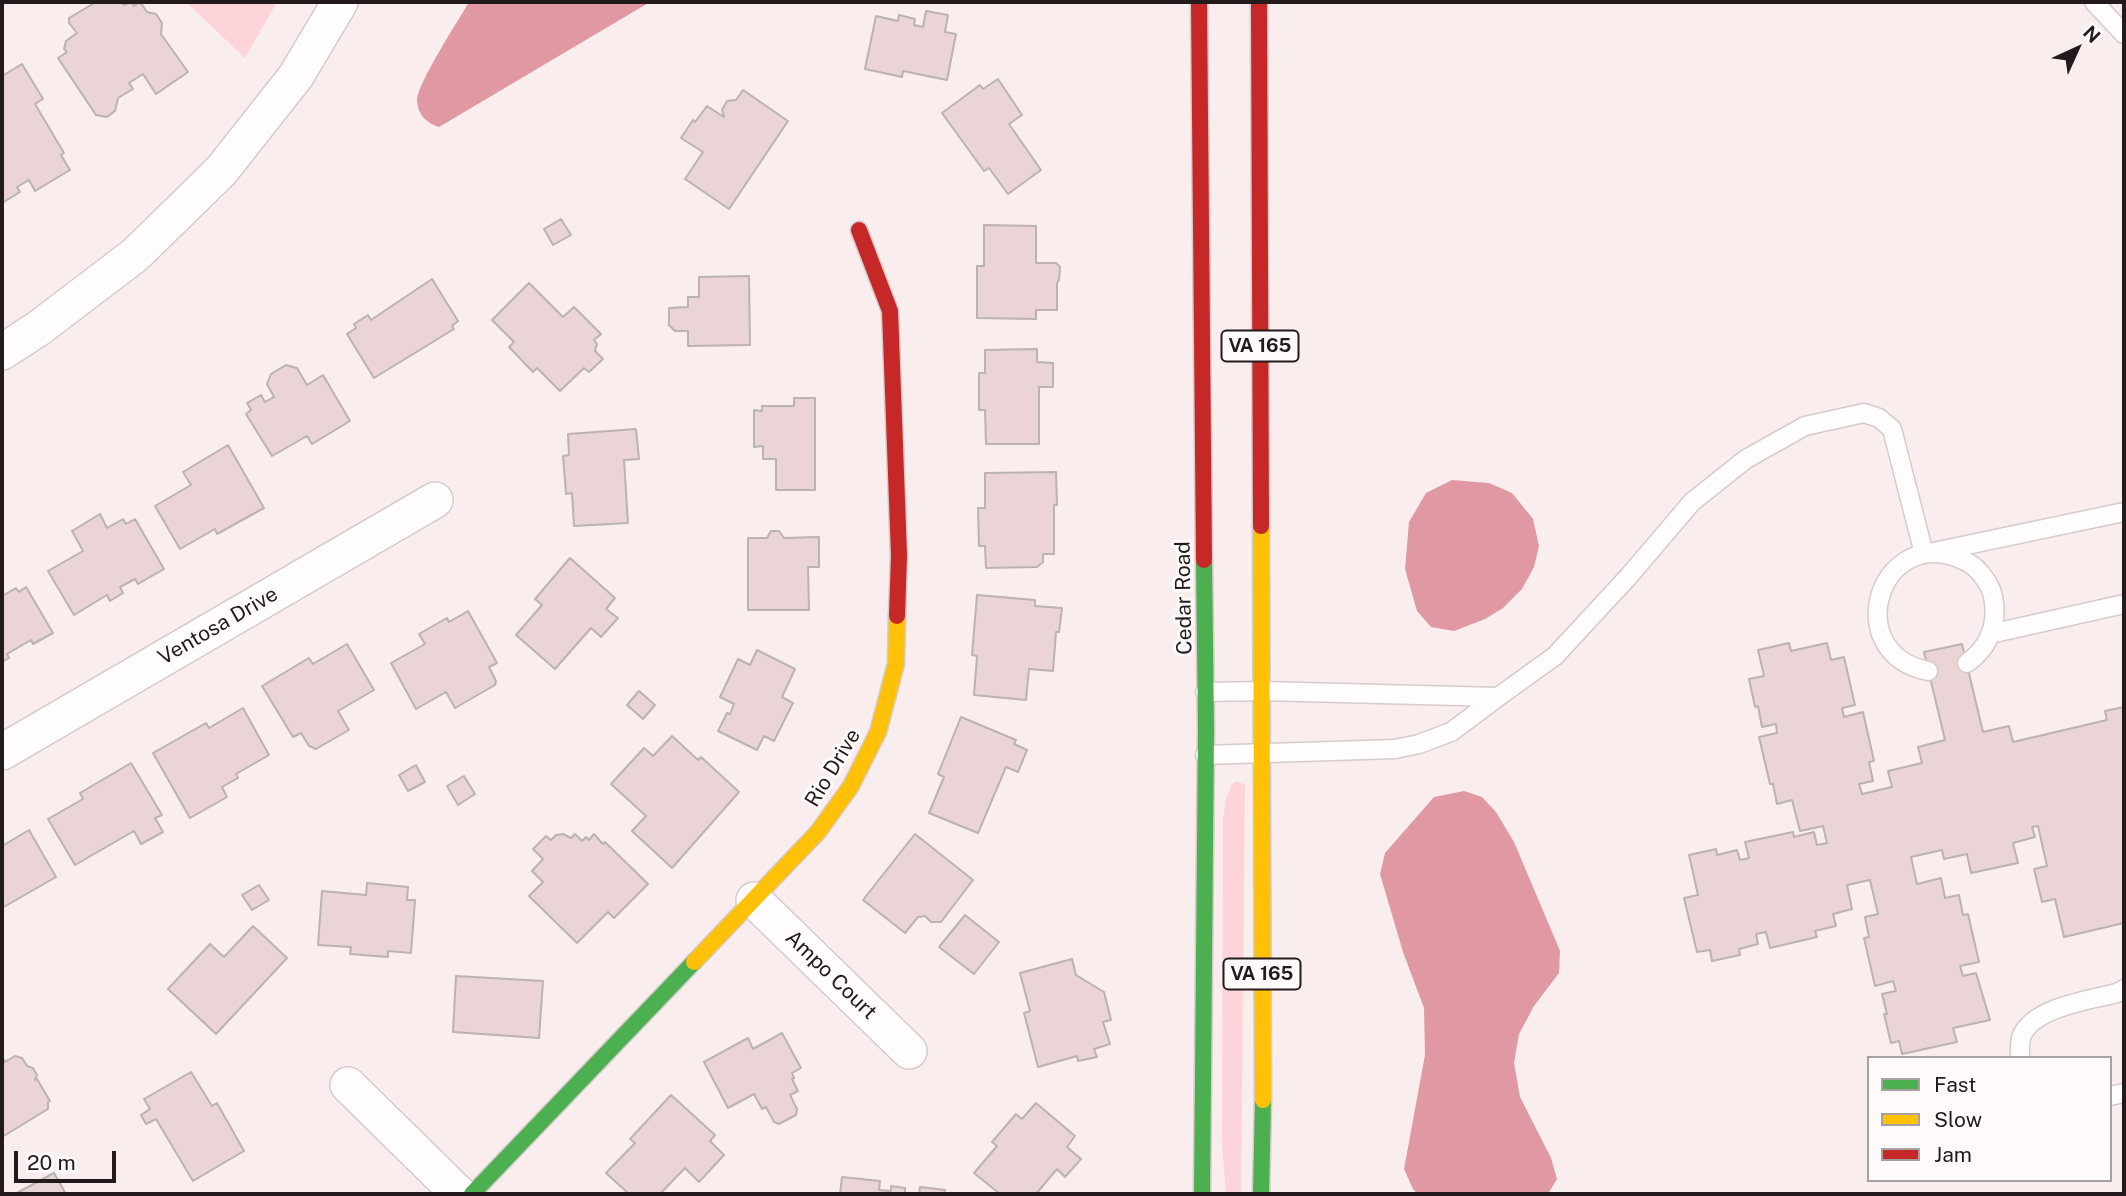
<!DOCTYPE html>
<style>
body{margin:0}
#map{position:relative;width:2126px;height:1196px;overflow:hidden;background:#faedee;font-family:"Public Sans",sans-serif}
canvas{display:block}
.frame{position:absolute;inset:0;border:4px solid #221a1b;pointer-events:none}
.legend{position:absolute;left:1867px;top:1056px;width:245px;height:126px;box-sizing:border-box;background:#fffafa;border:2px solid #a7a0a1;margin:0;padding:9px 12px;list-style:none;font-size:21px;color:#221a1b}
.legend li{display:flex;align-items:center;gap:14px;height:35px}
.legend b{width:35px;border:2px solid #a7a0a1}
.north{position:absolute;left:2042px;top:14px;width:70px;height:70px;-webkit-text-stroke:5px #fffafa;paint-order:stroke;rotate:45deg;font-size:19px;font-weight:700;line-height:28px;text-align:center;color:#221a1b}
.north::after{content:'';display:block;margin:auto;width:24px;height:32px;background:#221a1b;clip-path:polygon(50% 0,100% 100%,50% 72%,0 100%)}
.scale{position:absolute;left:14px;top:1151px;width:102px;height:32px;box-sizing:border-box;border:4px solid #221a1b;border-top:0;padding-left:9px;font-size:21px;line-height:24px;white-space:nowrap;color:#221a1b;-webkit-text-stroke:5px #fffafa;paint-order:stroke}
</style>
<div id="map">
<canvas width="2126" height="1196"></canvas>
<div class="frame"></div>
<ul class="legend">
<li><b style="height:9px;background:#4caf50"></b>Fast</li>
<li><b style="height:9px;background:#ffc107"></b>Slow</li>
<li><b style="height:9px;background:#c62828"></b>Jam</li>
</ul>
<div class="north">N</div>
<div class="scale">20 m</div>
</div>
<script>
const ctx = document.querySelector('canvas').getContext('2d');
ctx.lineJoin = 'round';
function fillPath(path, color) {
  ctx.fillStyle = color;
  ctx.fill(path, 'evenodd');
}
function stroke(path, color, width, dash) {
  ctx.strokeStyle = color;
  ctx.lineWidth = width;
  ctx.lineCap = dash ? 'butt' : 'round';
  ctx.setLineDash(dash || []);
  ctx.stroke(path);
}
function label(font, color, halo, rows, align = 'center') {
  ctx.font = font + ' "Public Sans",sans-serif';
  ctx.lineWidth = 6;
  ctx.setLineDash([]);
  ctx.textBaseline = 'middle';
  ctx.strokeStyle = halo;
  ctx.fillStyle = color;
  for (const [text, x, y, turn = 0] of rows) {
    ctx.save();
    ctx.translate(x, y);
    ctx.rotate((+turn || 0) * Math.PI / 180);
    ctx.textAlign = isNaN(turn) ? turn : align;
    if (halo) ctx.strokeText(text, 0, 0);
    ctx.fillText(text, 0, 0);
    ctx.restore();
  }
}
fillPath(new Path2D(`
 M186,2h91l-32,56z
 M1237,781l8,4 -4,409h-15l-4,-51 1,-322 3,-22 6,-15z`), '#fcd4d9');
fillPath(new Path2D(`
 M469,2h181l-211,125c-13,-4 -22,-13 -22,-28 2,-18 41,-78 52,-97z
 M1452,480l37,3 23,10 21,26 6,27 -5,21 -12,22 -19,19 -18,11 -31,12 -23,-4 -14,-16 -12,-42 4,-47 17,-29z
 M1464,791l18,6 14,15 18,30 46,109 -1,22 -25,33 -15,28 -5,29 6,34 31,61 6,21 -9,15h-130l-5,-5 -9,-20 21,-114 -1,-47 -21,-56 -23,-78 5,-21 49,-56z`), '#e098a3');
const building = new Path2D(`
 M96,2h25l3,3 7,-3 3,4 6,-4 7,10 9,2 6,9 -1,11 27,38 -32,22 -13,-20 -14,9 4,6 -15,9 -3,13 -8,6 -11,-2 -38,-57 9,-6 -3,-3 2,-8 11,-8 -8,-10v-5z
 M926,11l22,4 -3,17 11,2 -9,46 -44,-9 -1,6 -37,-8 11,-53 22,5 1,-6 16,4 -1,6 9,2z
 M22,64l21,35 -8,5 29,49 -3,2 9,15 -35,21 -6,-11 -12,7 3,5 -18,11v-127z
 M998,79l24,36 -13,9 32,46 -33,24 -19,-26 -5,3 -42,-58 38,-28 3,4z
 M743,90l45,31 -59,88 -44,-30 18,-27 -22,-14 12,-18 2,2 12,-16 17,11 -2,-7 5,-9 9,-1z
 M561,219l10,16 -18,10 -9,-16z
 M984,225l52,1v37h20l4,4 -1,13 -2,3v27h-21v9l-59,-1v-52h7z
 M749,276l1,69 -62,1v-15h-13l-6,-6v-17l19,-1v-10h11v-20z
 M432,279l26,42 -6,5 2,3 -80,49 -27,-44 9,-6 -2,-4 14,-9 3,5z
 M529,283l34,34 11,-10 27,27 -7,6 3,4 -2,7 8,8 -14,13 -5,-4 -24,23 -23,-23 -4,4 -24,-25 5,-5 -22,-22z
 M1037,349v13l16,1v24h-14v57h-53l-1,-34h-6v-37h6v-23z
 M286,365l11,3 10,17 16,-10 27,46 -38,23 -5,-8 -35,20 -26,-42 5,-4 -4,-7 14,-8 4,7 9,-5 -7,-13 4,-10z
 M794,398h21v92h-39v-31h-13v-13l-9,1v-37l8,1v-5h32z
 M636,429l3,30 -15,1 4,63 -54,3 -2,-33 -6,1 -3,-38 6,-1 -1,-21z
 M228,445l36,63 -47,26 -2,-5 -35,20 -25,-43 36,-21 -8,-13z
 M1056,472l1,33h-3v49h-11v8l-6,5 -51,1 -1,-22h-6l-1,-38h7v-35z
 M100,514l7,14 16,-9 3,5 9,-5 29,50 -26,15 -3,-5 -15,8 3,6 -13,8 -3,-6 -33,20 -26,-44 35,-20 -11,-20z
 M771,531h8l5,7 35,-1v30h-11l1,43h-61v-72h19z
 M570,558l45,40 -9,11 12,9 -17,19 -10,-9 -36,41 -39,-34 26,-30 -7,-6z
 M26,587l27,46 -20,11 -2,-4 -24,14 2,4 -7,4v-66l14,-8 3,4z
 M977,595l58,5v6l27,2 -3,24h-3l-3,39 -24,-2 -3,31 -52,-5 3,-39 -5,-1z
 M468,611l29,52 -8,4 7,14 -1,4 -40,23 -9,-16 -30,17 -25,-46 34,-19 -6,-10 28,-16 2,4z
 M1789,643l2,8 36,-8 4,17 13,-3 11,48 -13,3 2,9 19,-5 11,49 -5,1 4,19 -14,3 3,10 30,-7 -4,-16 34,-8 -4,-16 27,-7 -21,-88 38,-8 21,88 26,-6 4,16 94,-22 -2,-9 19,-4v216l-60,14 -9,-38 -13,3 -8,-33 13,-3 -9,-40 -6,1 3,10 -22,6 5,20 -47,10 -4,-19 -23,5 -2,-9 -31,7 6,27 24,-6 4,20 14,-3 4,20 5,-1 11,48 -19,4 3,10 13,-3 14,47 -37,8 4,14 -55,12 -3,-13 -8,2 -7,-29h3l-5,-20 14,-3 -3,-10 -18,5 -11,-48 5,-1 -4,-20 13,-3 -8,-34 -23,5 5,24 -19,5 3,12 -21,5 2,6 -47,11 -4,-16 -10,2 2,10 -19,5 1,6 -28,6 -2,-11 -13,2 -13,-54 14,-3 -9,-40 27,-6 1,6 20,-5 3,10 9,-2 -4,-16 48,-10 1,5 20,-5 3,13 10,-2 -4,-17 -23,5 -8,-31 -15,4 -4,-20h-3l-11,-47 18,-4 -1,-9 -14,3 -4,-21 -3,1 -6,-28 15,-3 -6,-26z
 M347,644l27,46 -36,21 11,19 -33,19 -7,-3 -8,-13 -8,4 -31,-51 47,-28 4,6z
 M757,650l38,19 -13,28 11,6 -19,38 -10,-5 -7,14 -39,-19 9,-18 3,1 4,-10 -14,-7 18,-38 12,6z
 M639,691l16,14 -12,14 -16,-14z
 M243,708l26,47 -33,19 2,4 -16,9 5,10 -37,21 -37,-65 53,-30 3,5z
 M961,717l55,23 -2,4 13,6 -9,22 -12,-5 -28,66 -49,-20 15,-36 -6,-3z
 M672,736l26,24 3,-3 38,35 -67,76 -40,-37 14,-15 -35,-32 33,-36 9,8z
 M131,763l31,52 -7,3 8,14 -22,12 -7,-13 -59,34 -27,-46 35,-20 -3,-6z
 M416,765l9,17 -17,9 -9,-16z
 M464,776l11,18 -17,11 -11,-19z
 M29,830l27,47 -54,31v-62z
 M563,834l8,4 4,-4 7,7 4,-4 3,3 5,-6 9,10 2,-2 43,42 -34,34 -6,-6 -31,31 -48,-47 14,-14 -11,-11 11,-12 -10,-10 13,-13 5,4 5,-5z
 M915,834l58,46 -32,42h-10l-6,-6 -7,1 -13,16 -42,-33z
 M367,883l41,4 -1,13h8l-4,53 -23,-2v6l-38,-3 1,-7 -33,-2 4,-54 44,4z
 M259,885l10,15 -17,10 -10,-15z
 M965,915l34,27 -25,32 -35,-27z
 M253,926l34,32 -71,76 -48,-45 42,-45 14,13z
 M1072,959l4,16 28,17 7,28 -8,2 7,22 -16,5 3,8 -19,4 -1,-5 -39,11 -14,-54 6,-2 -10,-38z
 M456,976l87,5 -4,57 -86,-6z
 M782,1033l19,35 -9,5 2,5 -2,1 6,12 -8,4 7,14 -1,6 -17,9 -5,-2 -8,-15 -4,2 -8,-15 -26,14 -24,-46 44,-24 5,11z
 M2,1056l3,6 10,-6 7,2 5,8 6,2 4,7 -2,5 2,-1 13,22 -2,1v7l-46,28z
 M191,1072l21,34 5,-3 27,48 -51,30 -37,-62 -10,5 -5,-9 9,-6 -6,-10z
 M671,1095l44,40 -5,6 14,14 -25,27 -14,-14 -25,26h-31l-23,-21 29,-30 -5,-4z
 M1036,1103l39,33 -8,11 14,12 -16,18 -8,-8 -21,25h-36l-26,-21 23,-27 -5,-4 24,-28 6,5z
 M54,1173l12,21h-51z
 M842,1177l38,4 -1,9 12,1v-5l14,2v6h3h-68z
 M920,1187l25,3 -1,4h-25z`);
fillPath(building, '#ead4d6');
stroke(building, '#bbb2b2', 2);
const lane = new Path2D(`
 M2094,2l30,32
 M1990,634l134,-30
 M1928,671c-90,-18 -48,-151 37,-110 15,7 28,26 29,42 3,25 -7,46 -27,60
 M1498,697l57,-41 74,-80 63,-74 54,-43 59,-33 59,-13 15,5 13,11 32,125 200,-42
 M1205,755l190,-6 24,-5 32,-12 47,-35 -236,-6 -57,1
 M2020,1058c0,-7 -1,-16 2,-23 13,-28 67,-35 95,-42l7,-4
 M2110,1096l14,-3`);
const street = new Path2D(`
 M2,352l37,-24 96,-73 86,-84 75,-95 44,-74
 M2,752l433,-252
 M754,900l155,151
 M348,1085l111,109`);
const fast = new Path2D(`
 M472,1194l222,-232
 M1202,1194l4,-465 -2,-169
 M1261,1194l2,-94`);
const slow = new Path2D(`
 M1261,526l2,574
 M694,962l124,-130 33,-46 27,-54 18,-68 1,-48`);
const jam = new Path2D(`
 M1199,2l5,558
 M1259,2l2,524
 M859,230l31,81 9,244 -2,61`);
stroke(lane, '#d5cbcc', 21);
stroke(street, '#d5cbcc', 38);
stroke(fast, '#d5cbcc', 19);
stroke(slow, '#d5cbcc', 19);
stroke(jam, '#d5cbcc', 19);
stroke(lane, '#fefcfc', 18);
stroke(street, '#fefcfc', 35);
stroke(fast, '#4caf50', 16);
stroke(slow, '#ffc107', 16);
stroke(jam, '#c62828', 16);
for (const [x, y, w] of [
 [1260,346,77],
 [1262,974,77]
]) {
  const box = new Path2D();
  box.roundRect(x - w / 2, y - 15.5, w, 31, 5);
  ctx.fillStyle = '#fffafa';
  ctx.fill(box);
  stroke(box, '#221a1b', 2);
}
label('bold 19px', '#221a1b', null, [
 ["VA 165",1260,346],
 ["VA 165",1262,974]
]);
label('21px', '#221a1b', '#fffafa', [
 ["Cedar Road",1184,598,-91],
 ["Ventosa Drive",218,626,-30],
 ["Rio Drive",833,768,-59],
 ["Ampo Court",831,975,44]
]);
</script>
